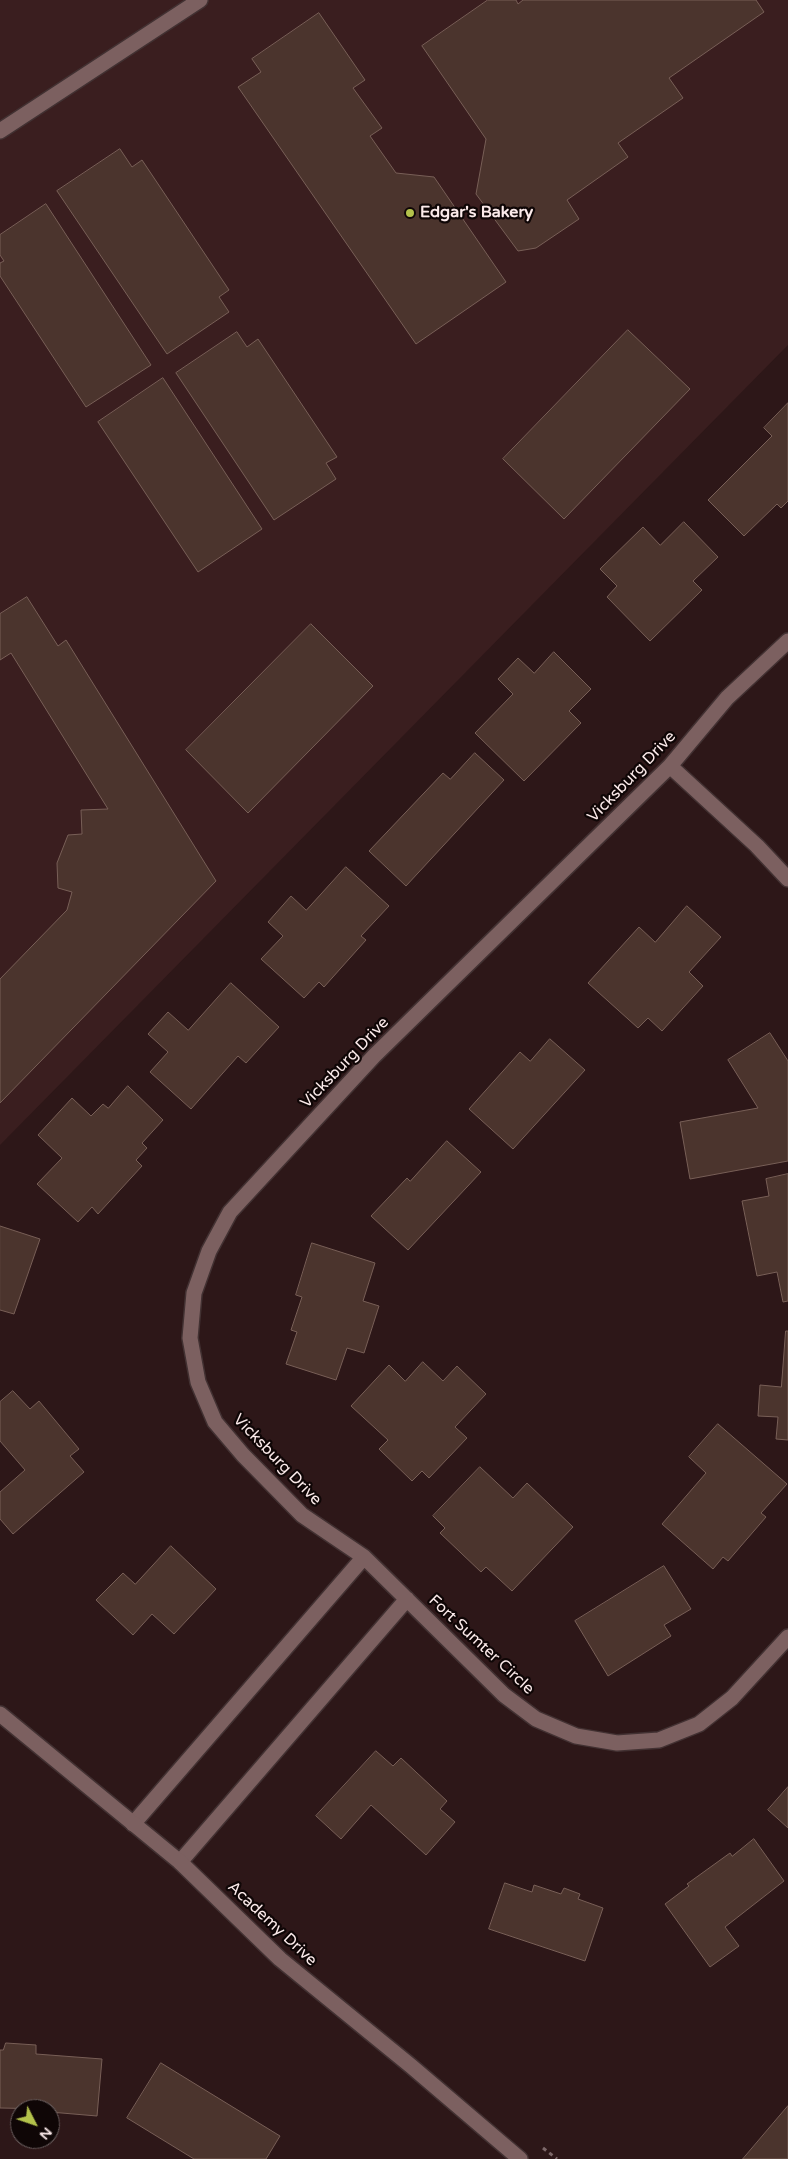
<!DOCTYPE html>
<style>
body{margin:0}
#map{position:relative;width:788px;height:2159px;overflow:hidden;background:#2d1718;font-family:"Varela Round",sans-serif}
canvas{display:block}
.north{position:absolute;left:10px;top:2099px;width:50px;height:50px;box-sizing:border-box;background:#0f0606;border:1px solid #6d6161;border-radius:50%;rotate:131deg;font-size:14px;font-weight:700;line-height:20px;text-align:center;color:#fbeaea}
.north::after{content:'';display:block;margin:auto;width:18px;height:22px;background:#b3c24b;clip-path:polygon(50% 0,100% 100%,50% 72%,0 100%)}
</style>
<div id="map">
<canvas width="788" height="2159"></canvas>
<div class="north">N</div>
</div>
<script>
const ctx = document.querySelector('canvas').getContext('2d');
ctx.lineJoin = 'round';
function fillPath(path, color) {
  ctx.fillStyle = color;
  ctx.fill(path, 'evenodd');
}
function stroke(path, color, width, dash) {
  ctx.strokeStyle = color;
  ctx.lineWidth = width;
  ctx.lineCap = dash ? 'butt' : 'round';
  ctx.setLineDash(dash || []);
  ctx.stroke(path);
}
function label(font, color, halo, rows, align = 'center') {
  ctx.font = font + ' "Varela Round",sans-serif';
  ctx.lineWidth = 4.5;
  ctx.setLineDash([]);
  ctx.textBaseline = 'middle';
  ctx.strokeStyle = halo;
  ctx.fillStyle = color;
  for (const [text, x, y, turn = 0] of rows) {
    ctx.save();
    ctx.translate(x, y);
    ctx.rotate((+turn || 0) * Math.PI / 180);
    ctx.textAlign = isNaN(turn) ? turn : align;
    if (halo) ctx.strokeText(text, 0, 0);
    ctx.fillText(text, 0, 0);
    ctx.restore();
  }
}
fillPath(new Path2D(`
 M0,0h788v345l-788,800z`), '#3a1e1f');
const building = new Path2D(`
 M488,0h28l2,4 5,-4h233l8,12 -95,66 14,20 -65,45 10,14 -61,43 12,19 -43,29 -18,3 -42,-57 10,-55 -64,-93z
 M319,13l46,67 -12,8 29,40 -12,8 26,37 38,4 72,105 -90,62 -178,-257 23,-15 -9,-13z
 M120,149l12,18 10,-7 87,130 -10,7 10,15 -62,42 -110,-163z
 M46,204l105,161 -65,42 -86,-131v-13l4,-2 -4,-6v-20z
 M628,330l62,59 -126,130 -61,-60z
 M237,332l10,15 11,-8 79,118 -11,6 10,16 -62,41 -98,-147z
 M163,378l99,151 -64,43 -100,-150z
 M788,403v98l-7,7 -4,-4 -33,32 -36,-36 64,-64 -8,-8z
 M684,522l34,35 -25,24 9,9 -52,51 -43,-44 10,-11 -17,-17 43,-42 17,18z
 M27,597l31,49 8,-6 150,241 -216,222v-124l67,-69 5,-18 -14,-4 -1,-25 11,-28 14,-1 -1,-24 27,-1 -97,-156 -11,7v-46z
 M311,624l62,62 -125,127 -62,-63z
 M554,652l37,37 -22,22 12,12 -57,58 -49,-48 38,-39 -15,-15 20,-21 16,15z
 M475,753l29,27 -98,106 -37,-35 74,-78 7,6z
 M346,867l43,39 -28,30 5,4 -42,47 -5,-5 -15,16 -43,-39 22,-23 -15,-14 23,-26 15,14z
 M687,906l34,31 -32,35 14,14 -41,45 -14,-13 -10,10 -50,-45 51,-56 16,15z
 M231,983l48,44 -33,36 -8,-7 -47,53 -41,-37 18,-20 -20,-18 20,-22 20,18z
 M770,1033l18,28v100l-98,18 -10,-57 78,-14 -30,-48z
 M550,1039l35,31 -72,79 -44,-40 51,-57 10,9z
 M128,1086l35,34 -21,23 5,5 -11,12 6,6 -44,48 -6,-7 -14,15 -41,-38 25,-26 -24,-23 34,-37 19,18 12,-12 5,4z
 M447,1141l34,31 -73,78 -37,-34 36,-38 3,3z
 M788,1174v127l-5,1 -6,-30 -20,4 -15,-75 27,-5 -3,-17z
 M0,1226l40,13 -26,75 -14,-4z
 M312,1243l63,20 -12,38 16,5 -15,47 -17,-5 -11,32 -50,-16 11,-32 -6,-2 11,-33 -6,-2z
 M786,1331h2v109l-12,-1 2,-22 -20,-1 2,-31 21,2z
 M423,1362l20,19 14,-15 29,28 -31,33 12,11 -38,40 -7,-7 -10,10 -33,-32 9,-9 -37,-34 38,-41 16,16z
 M13,1391l17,18 9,-8 40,48 -9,7 14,16 -71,62 -13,-15v-27l25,-22 -25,-29v-39z
 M718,1424l69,60 -26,29 5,4 -38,44 -5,-4 -10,12 -51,-45 44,-51 -17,-16z
 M480,1467l33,31 14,-15 46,44 -61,64 -26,-24 -5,5 -41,-39 5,-5 -12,-12z
 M171,1546l45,43 -42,45 -22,-20 -19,21 -37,-35 27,-27 12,11z
 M664,1566l27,43 -27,16 7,11 -63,40 -33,-55z
 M376,1751l17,15 8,-8 46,43 -7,8 15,13 -29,33 -55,-50 -30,34 -25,-23z
 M788,1787v41l-20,-18z
 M754,1839l30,42 -59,46 14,19 -29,21 -45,-63 24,-18 -2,-2 43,-31 2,3z
 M505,1883l27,9 2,-7 27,9 3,-6 16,6 -2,5 25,9 -18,53 -96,-32z
 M6,2043l30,2v9l66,5 -5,57 -47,-4v-3l-50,-1v-58h3z
 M161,2063l119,73 -14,23h-72l-67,-41z
 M788,2106v53h-45z`);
fillPath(building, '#4b342d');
stroke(building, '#785f57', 1);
const street = new Path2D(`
 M0,131l200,-131
 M788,641l-61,57 -57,68 -296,290 -144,156 -21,39 -15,42 -4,45 8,44 17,40 28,33 59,60 62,42 140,138 32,24 40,17 41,7 42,-3 40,-16 33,-26 56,-61
 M670,766l87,80 31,33
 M133,1824l231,-267
 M180,1862l227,-263`);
const secondary = new Path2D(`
 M0,1714l180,148 100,97 131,107 109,93`);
stroke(street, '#423132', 18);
stroke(secondary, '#423132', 18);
stroke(new Path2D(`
 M543,2148l14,11`), '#7d6869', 3, [4, 4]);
stroke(street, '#7c6060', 15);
stroke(secondary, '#7c6060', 15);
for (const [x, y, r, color] of [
 [410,213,5,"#b3c24b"]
]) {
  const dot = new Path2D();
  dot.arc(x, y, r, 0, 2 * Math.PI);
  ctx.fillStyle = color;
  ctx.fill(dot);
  stroke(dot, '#0f0606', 2);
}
label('bold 16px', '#fbeaea', '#0f0606', [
 ["Edgar's Bakery",420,213]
], 'left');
label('16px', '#fbeaea', '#0f0606', [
 ["Vicksburg Drive",632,777,-46],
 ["Vicksburg Drive",345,1063,-46],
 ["Vicksburg Drive",277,1460,46],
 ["Fort Sumter Circle",481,1645,43],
 ["Academy Drive",272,1924,43]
]);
</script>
